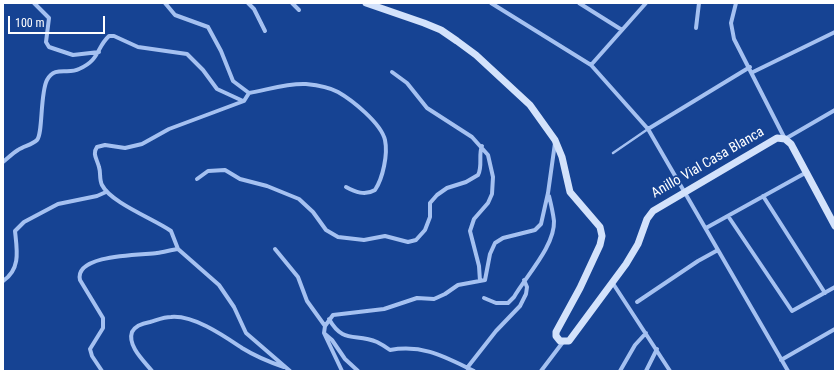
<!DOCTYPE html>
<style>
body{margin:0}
#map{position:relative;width:838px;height:374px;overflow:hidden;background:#164393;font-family:"Roboto Condensed",sans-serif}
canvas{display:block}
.frame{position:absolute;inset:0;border:4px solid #fff;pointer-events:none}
.scale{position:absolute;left:8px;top:16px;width:97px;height:18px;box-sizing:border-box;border:2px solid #fff;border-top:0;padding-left:5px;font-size:12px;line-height:14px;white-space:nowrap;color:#fff;-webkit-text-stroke:3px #164393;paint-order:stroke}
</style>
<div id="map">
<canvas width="838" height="374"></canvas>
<div class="frame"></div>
<div class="scale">100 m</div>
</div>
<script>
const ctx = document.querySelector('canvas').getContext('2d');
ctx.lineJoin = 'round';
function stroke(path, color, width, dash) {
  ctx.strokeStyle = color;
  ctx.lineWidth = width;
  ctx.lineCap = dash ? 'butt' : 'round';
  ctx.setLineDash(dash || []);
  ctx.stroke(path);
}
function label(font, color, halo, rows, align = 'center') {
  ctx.font = font + ' "Roboto Condensed",sans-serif';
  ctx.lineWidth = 3.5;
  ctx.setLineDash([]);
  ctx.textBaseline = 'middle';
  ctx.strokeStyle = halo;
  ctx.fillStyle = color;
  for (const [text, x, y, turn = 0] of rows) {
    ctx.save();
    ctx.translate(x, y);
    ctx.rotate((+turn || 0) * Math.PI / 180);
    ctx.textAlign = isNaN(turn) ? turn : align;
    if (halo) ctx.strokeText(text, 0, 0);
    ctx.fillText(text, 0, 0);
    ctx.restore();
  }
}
stroke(new Path2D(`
 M613,153l35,-24`), '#a5c1f1', 2.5);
stroke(new Path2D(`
 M34,3l15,15 -3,24 3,5 24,8 26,-3
 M165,3l10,12 33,12 13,24 12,30 16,12
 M248,3l6,6 11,22
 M292,3l7,7
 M491,3l100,62 57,64 140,242
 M579,3l43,27
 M736,3l-5,20 3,16 51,100 50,-29
 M696,28l3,-25
 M591,65l55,-62
 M392,72l15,11 20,25 45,29 16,18 5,22 -1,17 -4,9 -14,16 -4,12 9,35 1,15
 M753,72l82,-40
 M648,129l102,-62
 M3,162c5,-4 10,-9 15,-12 5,-4 14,-5 19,-10 6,-6 3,-47 10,-60 8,-15 21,-5 32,-11 21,-9 17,-21 30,-33h5l24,11 49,7 16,16 14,19 26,12
 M197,179l11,-8 17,-1 15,9 27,7 32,13 14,13 13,18 12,7 26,3 21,-4 23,6 8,-2 9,-10 5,-13v-14l7,-8 10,-7 19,-6 12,-7c5,-9 0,-20 4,-29
 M763,196l62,97
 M728,216l64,95 43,-24
 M706,228l101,-56
 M275,249l23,28 9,24 18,25
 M3,281c18,-12 14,-31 12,-50l9,-9 34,-18 39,-8 9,-4
 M612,282l58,89
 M484,298l12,5h12l6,-6c12,-21 41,-51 40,-76 -1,-8 -3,-17 -5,-25
 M637,302l61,-41 20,-11
 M329,319c14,25 26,14 48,23 4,2 9,5 13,8 33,-6 55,7 84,21
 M325,334l7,6 13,19 13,12
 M781,360l54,-31
 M467,368l29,-37 24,-25 6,-12 1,-7 -3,-7
 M102,371l-10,-15 -2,-7 13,-21v-10l-23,-38c-6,-26 62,-25 77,-27 7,-1 14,-3 21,-4
 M152,371c-7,-9 -25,-25 -20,-39 3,-6 12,-9 18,-10 7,-2 14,-5 21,-5 23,-2 53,19 71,31 13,8 27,14 42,19
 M290,371l-44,-38 -12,-26 -15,-22 -41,-36 -7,-18c-17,-12 -60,-28 -69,-46 -3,-6 -1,-12 -3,-18 -2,-8 -7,-13 -2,-20l8,-2 20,3 17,-4 27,-15 75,-28 5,-8c18,-3 38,-10 57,-9 10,1 23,3 32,8 14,8 43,31 47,48 3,14 -2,38 -10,50 -10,6 -20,2 -29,-3
 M342,371l-18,-38 1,-7 8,-11 51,-6 33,-11 17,1 11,-5 13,-9 27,-5 5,-26 5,-11 8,-5 32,-8 6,-6 7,-31 7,-50
 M541,371l22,-29
 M620,371l15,-26 11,-12
 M646,371l11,-22`), '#a5c1f1', 4);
stroke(new Path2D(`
 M366,3l58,20 17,7 16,11 19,14 54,50 25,35 7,17 8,35 30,35 2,9 -2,9 -20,43 -24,44v4l4,5h9l57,-77 12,-20 9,-25 6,-8 124,-73 8,1 6,5 44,82`), '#d3e2fb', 7);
label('14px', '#fff', '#164393', [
 ["Anillo Vial Casa Blanca",708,163,-30]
]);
</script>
